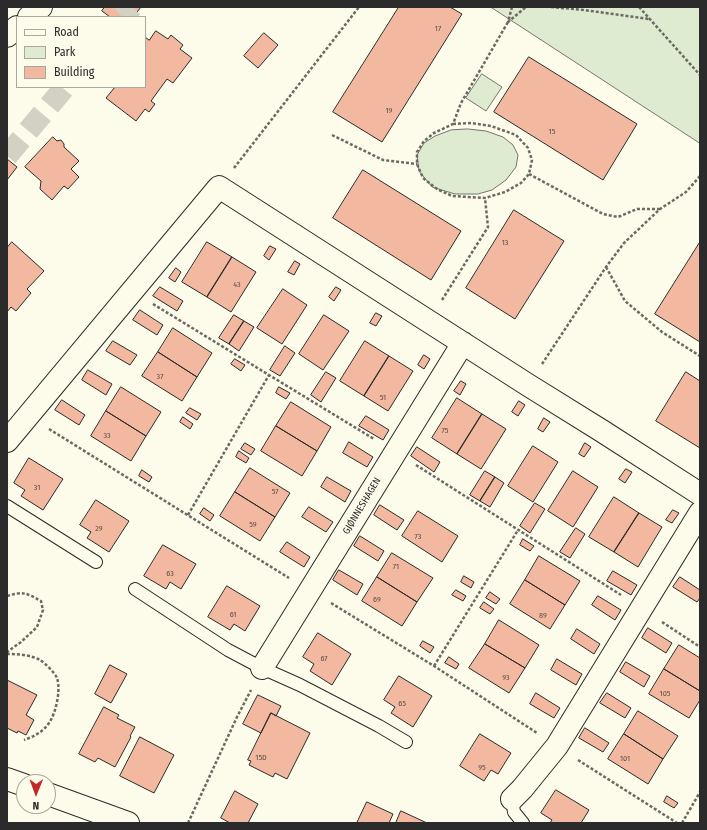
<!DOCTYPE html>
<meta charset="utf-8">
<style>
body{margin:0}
#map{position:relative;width:707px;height:830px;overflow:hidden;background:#fdfbea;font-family:"Fira Sans Condensed",sans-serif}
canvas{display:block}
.frame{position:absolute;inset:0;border:8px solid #2b2b2b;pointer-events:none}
.legend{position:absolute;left:16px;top:16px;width:130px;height:72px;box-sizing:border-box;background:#fdfbea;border:1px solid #a9a89e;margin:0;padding:5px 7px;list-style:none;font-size:12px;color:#2b2b2b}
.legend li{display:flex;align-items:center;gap:8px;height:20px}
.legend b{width:20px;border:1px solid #a9a89e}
.north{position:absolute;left:16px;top:774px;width:40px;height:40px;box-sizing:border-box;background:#fdfbea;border:1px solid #a9a89e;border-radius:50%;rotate:181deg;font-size:11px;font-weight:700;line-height:16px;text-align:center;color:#2b2b2b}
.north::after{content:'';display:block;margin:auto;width:14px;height:18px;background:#c62828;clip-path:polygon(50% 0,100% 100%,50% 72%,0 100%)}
</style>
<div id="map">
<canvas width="707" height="830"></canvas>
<div class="frame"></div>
<ul class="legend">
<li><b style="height:5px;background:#fdfbea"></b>Road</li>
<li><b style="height:11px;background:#deebd1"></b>Park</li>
<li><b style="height:11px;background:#f2b8a0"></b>Building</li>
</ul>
<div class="north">N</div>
</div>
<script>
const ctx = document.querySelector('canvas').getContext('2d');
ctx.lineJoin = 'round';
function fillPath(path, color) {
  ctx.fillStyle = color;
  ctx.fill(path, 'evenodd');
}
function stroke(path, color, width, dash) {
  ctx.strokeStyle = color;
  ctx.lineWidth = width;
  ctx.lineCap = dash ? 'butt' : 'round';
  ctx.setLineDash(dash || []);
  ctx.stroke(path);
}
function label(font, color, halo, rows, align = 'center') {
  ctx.font = font + ' "Fira Sans Condensed",sans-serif';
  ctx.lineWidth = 3;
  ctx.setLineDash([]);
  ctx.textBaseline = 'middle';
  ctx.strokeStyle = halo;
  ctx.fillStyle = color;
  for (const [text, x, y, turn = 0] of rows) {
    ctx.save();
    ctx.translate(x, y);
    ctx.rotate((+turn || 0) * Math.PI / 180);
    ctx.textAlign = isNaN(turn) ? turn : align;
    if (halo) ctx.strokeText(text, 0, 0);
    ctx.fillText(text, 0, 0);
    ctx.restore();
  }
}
const green = new Path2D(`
 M491,7h209v136z
 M482,74l20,13 -16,24 -20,-13z
 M468,129l18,2 17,6 10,8 5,10 -2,12 -10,13 -14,10 -14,4h-23l-23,-7 -13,-16 -2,-16 7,-12 11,-7 16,-6z`);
fillPath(green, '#deebd1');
stroke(green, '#74746e', 1);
const building = new Path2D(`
 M105,7h36l-8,10h-23l-8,-6z
 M399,7h51l12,7 -80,128 -49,-30z
 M156,31l12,8 3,-4 12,10 -3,4 12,9 -19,25 -6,-4 -16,22 4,3 -6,8 -4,-3 -9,12 -30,-23 9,-11h30v-50l4,3z
 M264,33l14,12 -20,23 -14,-12z
 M529,57l108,67 -34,56 -109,-68z
 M53,137l4,4 4,-1 3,4v3l15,14 -8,8 8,8 -11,12 -4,-3 -12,14 -12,-11 1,-8 -16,-14z
 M7,159l10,8 -10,13z
 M363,170l98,61 -30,49 -98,-62z
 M514,210l50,31 -49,78 -49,-31z
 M12,242l32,29 -17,18 4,4 -15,18 -5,-4 -4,5v-64z
 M207,242l25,15 -25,40 -25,-15z
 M700,242v100l-45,-28z
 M270,246l6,3 -7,11 -5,-4z
 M232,257l24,15 -25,40 -24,-15z
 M295,261l5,3 -6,11 -6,-3z
 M176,268l5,4 -6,10 -6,-4z
 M160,287l23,14 -6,10 -24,-15z
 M336,287l5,3 -7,11 -5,-4z
 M283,289l24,16 -25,39 -25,-16z
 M140,310l23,15 -6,10 -24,-15z
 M376,313l6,3 -6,10 -6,-3z
 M234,315l10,6 -15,23 -10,-6z
 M324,315l25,16 -26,39 -24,-16z
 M244,321l10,6 -15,24 -10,-7z
 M173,328l39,25 -15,24 -39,-25z
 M113,341l24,14 -7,10 -24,-14z
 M365,341l24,15 -25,40 -24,-15z
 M285,346l10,7 -15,23 -10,-6z
 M158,352l39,25 -15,24 -40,-25z
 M424,355l6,4 -6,10 -6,-4z
 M389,356l24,15 -25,40 -24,-15z
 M235,359l10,6 -4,6 -10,-7z
 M88,370l24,14 -6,11 -24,-15z
 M326,372l10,6 -15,24 -10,-7z
 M686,372l14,9v67l-44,-27z
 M461,381l5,3 -6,11 -6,-4z
 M121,387l40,25 -15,24 -40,-25z
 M279,387l11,6 -4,6 -10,-6z
 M457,398l25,16 -25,40 -25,-16z
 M62,400l23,15 -6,10 -24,-15z
 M519,401l6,4 -7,11 -6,-4z
 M291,402l40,25 -14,24 -41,-25z
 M190,408l11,6 -4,6 -11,-7z
 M106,411l40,25 -15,25 -40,-25z
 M482,414l24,15 -25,40 -24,-15z
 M366,416l23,14 -6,10 -24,-14z
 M183,417l10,7 -3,5 -10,-7z
 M544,418l6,4 -7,10 -5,-3z
 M276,426l41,25 -15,25 -41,-25z
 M349,442l24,15 -6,10 -24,-14z
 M245,443l10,6 -4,6 -10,-6z
 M585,443l6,4 -7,10 -5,-3z
 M533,446l25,16 -25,40 -25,-16z
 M417,447l23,15 -6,10 -23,-16z
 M239,451l10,7 -3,5 -10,-6z
 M29,458l34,21 -20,31 -22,-14 4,-6 -11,-7z
 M250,468l40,25 -15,24 -40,-25z
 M626,469l6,3 -7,11 -6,-4z
 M142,470l10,7 -3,5 -10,-6z
 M485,471l10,6 -15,24 -10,-6z
 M573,471l25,16 -25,40 -25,-16z
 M327,477l24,14 -6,11 -24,-15z
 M495,477l9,6 -14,24 -10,-6z
 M235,492l40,25 -15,24 -40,-25z
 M614,497l25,16 -25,39 -25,-15z
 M96,500l33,21 -20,31 -22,-14 4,-6 -11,-7z
 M535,503l10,6 -15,24 -10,-7z
 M380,505l24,15 -7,10 -23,-15z
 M309,507l24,15 -7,10 -24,-15z
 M204,508l10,7 -4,6 -10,-7z
 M673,510l6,3 -7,10 -6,-3z
 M418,511l40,25 -16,26 -40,-26z
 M639,513l23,14 -24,40 -24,-15z
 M576,528l9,6 -15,24 -10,-6z
 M360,536l24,15 -6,10 -24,-15z
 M523,539l11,7 -4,5 -10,-6z
 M287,542l23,15 -6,10 -24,-15z
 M163,545l33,19 -15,25 -11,-7 -4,7 -22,-13z
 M392,553l41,25 -16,24 -40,-25z
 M539,556l41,25 -15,24 -40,-25z
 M339,570l24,14 -6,11 -24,-15z
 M613,571l24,14 -6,10 -24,-14z
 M464,576l10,6 -3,6 -10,-6z
 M377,577l40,25 -15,24 -40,-25z
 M680,577l20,13v8l-3,4 -24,-15z
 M525,580l40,25 -15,24 -40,-25z
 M227,586l33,20 -15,25 -11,-7 -4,6 -22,-13z
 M456,590l10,6 -3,5 -11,-6z
 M490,592l10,7 -4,5 -10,-6z
 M598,596l23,14 -6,10 -23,-15z
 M484,602l10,7 -4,5 -10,-6z
 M499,620l40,25 -14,23 -40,-24z
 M648,628l24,15 -6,10 -24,-15z
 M577,629l23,15 -6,10 -23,-15z
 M318,633l33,21 -19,31 -22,-14 4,-7 -11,-7z
 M423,641l11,6 -4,6 -10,-7z
 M485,644l40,24 -16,25 -40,-25z
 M679,645l21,13v33l-36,-22z
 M449,657l10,7 -3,5 -11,-6z
 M557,659l25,15 -6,11 -25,-15z
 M626,662l24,14 -6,11 -24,-15z
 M110,665l17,9 -16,29 -16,-9z
 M664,669l36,22v9l-11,18 -40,-24z
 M399,676l33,20 -19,31 -22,-14 4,-6 -11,-7z
 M7,680l30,15 -11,20 8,5 -8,15 -8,-4 -1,2 -10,-5z
 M536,693l24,15 -6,10 -24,-14z
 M607,693l24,15 -6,10 -25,-15z
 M258,695l23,11 -5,10 -5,-3 -10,20 -18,-9z
 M104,707l15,8 -2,3 18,9 -5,9 1,1 -16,30 -17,-9 -3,4 -16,-8z
 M638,711l40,25 -15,23 -39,-25z
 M271,713l39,20 -23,46 -12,-6 -2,4 -24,-12 2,-4 -3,-1z
 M585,728l24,15 -6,9 -24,-14z
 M480,734l31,19 -13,21 -7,-4 -7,11 -24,-15z
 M624,734l39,25 -15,25 -40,-25z
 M140,737l34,18 -20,38 -34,-17z
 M556,790l33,20 -8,13h-31l2,-3 -11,-7z
 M235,791l23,13 -10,19h-18l-9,-5z
 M667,796l11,7 -4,5 -10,-6z
 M367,802l26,12 -4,9h-32z
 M401,811l26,12h-31z`);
fillPath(building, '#f2b8a0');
stroke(building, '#2b2b2b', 1);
stroke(new Path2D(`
 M123,17l9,-10
 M7,156l58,-69`), '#d3d1c4', 22, [22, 11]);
const service = new Path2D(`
 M7,506l89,56
 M135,589l93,61 34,18 38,17 79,41 27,16
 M512,799l2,13 9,11`);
const minor = new Path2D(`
 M7,441l212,-254 309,198 74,46 98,63
 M262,668l201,-325
 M7,779l17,6
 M48,794l80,29
 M512,799l10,-10 35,-43 143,-233`);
const tertiary = new Path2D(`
 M29,17l12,-10
 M7,36l10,-9`);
stroke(service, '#2b2b2b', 14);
stroke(minor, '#2b2b2b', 24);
stroke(tertiary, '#2b2b2b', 24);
stroke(new Path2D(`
 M512,7l-4,15 18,-15
 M551,7l33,3 65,9
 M639,7l61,68
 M453,124l18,-1 20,3 25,9 12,13 4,12 -3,14 -8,9 -16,9 -20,6 -33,-2 -15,-7 -14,-11 -6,-14v-12l7,-11 10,-8 19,-9 8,-21 47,-81
 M332,135l51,25 34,4
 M234,168l125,-161
 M529,174l74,40 15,3 19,-8h23
 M606,267l19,34 37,31 38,24
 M442,300l46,-73 -3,-29
 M153,304l116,71 105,64
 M542,364l64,-97 18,-24 36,-34 26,-17 14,-16
 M49,429l240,149
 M416,465l205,130
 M188,515l81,-140
 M7,596c17,-5 19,-3 34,5l2,9 -6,17 -16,15 -14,10
 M331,603l103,63 103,67
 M662,622l38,25
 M7,654c11,0 24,1 33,6 5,3 15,13 17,18 4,12 -1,35 -8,45 -6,9 -16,14 -25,17
 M434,666l84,-136
 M578,760l99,63
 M188,823l49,-106 14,-27
 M682,823l18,-31`), '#6a6964', 2.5, [3, 2]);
stroke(service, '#fdfbea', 12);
stroke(minor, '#fdfbea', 22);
stroke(tertiary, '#fdfbea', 22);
label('8px', '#5d4e48', null, [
 ["17",438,29],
 ["19",389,111],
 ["15",552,132],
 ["13",505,243],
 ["43",237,285],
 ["37",160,377],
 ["51",383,398],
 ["75",445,431],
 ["33",107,436],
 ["31",37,488],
 ["57",275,492],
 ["59",253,525],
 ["29",99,529],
 ["73",418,537],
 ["71",396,567],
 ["63",170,574],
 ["69",377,600],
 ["61",233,615],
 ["89",543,616],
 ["67",324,659],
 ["93",506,678],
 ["105",665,694],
 ["65",402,704],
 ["15D",261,758],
 ["101",625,759],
 ["95",482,768]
]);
label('10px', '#2b2b2b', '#fdfbea', [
 ["GJØNNESHAGEN",362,506,-59]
]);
</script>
